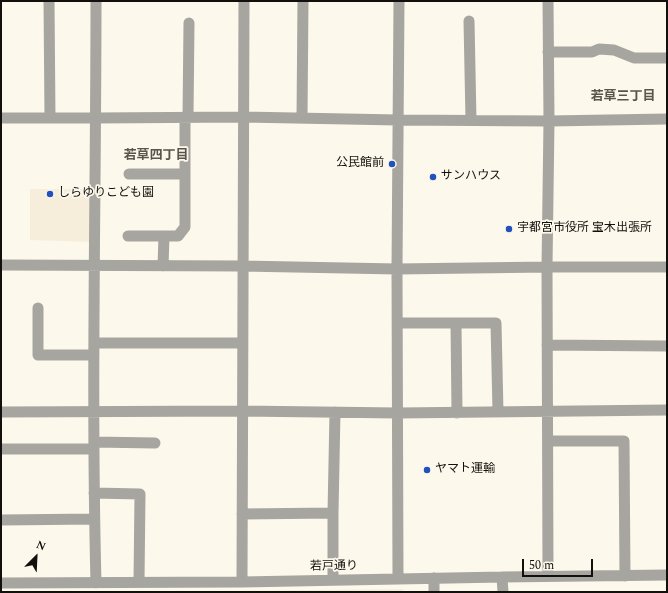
<!DOCTYPE html>
<meta charset="utf-8">
<style>
body{margin:0}
#map{position:relative;width:668px;height:593px;overflow:hidden;background:#fdf8ec;font-family:Spectral,serif}
canvas{display:block}
.frame{position:absolute;inset:0;border:2px solid #12100c;pointer-events:none}
.north{position:absolute;left:16px;top:537px;width:40px;height:40px;-webkit-text-stroke:3px #fdf8ec;paint-order:stroke;rotate:24deg;font-size:11px;font-weight:700;line-height:16px;text-align:center;color:#12100c}
.north::after{content:'';display:block;margin:auto;width:14px;height:18px;background:#12100c;clip-path:polygon(50% 0,100% 100%,50% 72%,0 100%)}
.scale{position:absolute;left:522px;top:559px;width:71px;height:18px;box-sizing:border-box;border:2px solid #12100c;border-top:0;padding-left:5px;font-size:12px;line-height:14px;white-space:nowrap;color:#12100c;-webkit-text-stroke:3px #fdf8ec;paint-order:stroke}
</style>
<div id="map">
<canvas width="668" height="593"></canvas>
<div class="frame"></div>
<div class="north">N</div>
<div class="scale">50 m</div>
</div>
<script>
const ctx = document.querySelector('canvas').getContext('2d');
ctx.lineJoin = 'round';
function fillPath(path, color) {
  ctx.fillStyle = color;
  ctx.fill(path, 'evenodd');
}
function stroke(path, color, width, dash) {
  ctx.strokeStyle = color;
  ctx.lineWidth = width;
  ctx.lineCap = dash ? 'butt' : 'round';
  ctx.setLineDash(dash || []);
  ctx.stroke(path);
}
function label(font, color, halo, rows, align = 'center') {
  ctx.font = font + ' Spectral,"Noto Sans JP",serif';
  ctx.lineWidth = 3.5;
  ctx.setLineDash([]);
  ctx.textBaseline = 'middle';
  ctx.strokeStyle = halo;
  ctx.fillStyle = color;
  for (const [text, x, y, turn = 0] of rows) {
    ctx.save();
    ctx.translate(x, y);
    ctx.rotate((+turn || 0) * Math.PI / 180);
    ctx.textAlign = isNaN(turn) ? turn : align;
    if (halo) ctx.strokeText(text, 0, 0);
    ctx.fillText(text, 0, 0);
    ctx.restore();
  }
}
fillPath(new Path2D(`
 M30,189h64v53l-64,-2z
 M403,589v3h-262z`), '#f6edda');
stroke(new Path2D(`
 M49,1l1,117
 M469,21l2,99
 M548,52h44l7,-3 15,1 20,8h33
 M188,117l1,-94
 M1,118h95l147,-1 155,3 151,1 118,-2
 M302,118l1,-117
 M129,174h56
 M128,236h50l7,-9v-110
 M1,265l241,1 155,3 150,-2h120
 M163,266l1,-30
 M38,308v47h56
 M398,323h98l2,89
 M456,324l1,89
 M94,343h148
 M547,345l120,1
 M1,412l241,-1 156,2 269,-3
 M548,441h76l1,135
 M94,442l61,1
 M1,449h93
 M94,493l46,1 -1,88
 M242,514l91,-1
 M1,520l93,-1
 M548,576l-1,-309 2,-146 -1,-120
 M502,577l1,15
 M398,579l-1,-310 2,-268
 M333,580v-67l2,-101
 M242,582l2,-581
 M1,583l241,-1 260,-5 165,-2
 M96,583c-5,-194 0,-388 0,-582
 M434,592v-14`), '#a7a5a0', 11);
for (const [x, y, r, color] of [
 [392,164,4,"#2250bd"],
 [433,177,4,"#2250bd"],
 [50,194,4,"#2250bd"],
 [509,229,4,"#2250bd"],
 [427,470,4,"#2250bd"]
]) {
  const dot = new Path2D();
  dot.arc(x, y, r, 0, 2 * Math.PI);
  ctx.fillStyle = color;
  ctx.fill(dot);
  stroke(dot, '#fdf8ec', 1.5);
}
label('12px', '#12100c', '#fdf8ec', [
 ["公民館前",384,164,"right"],
 ["サンハウス",441,177],
 ["しらゆりこども園",58,194],
 ["宇都宮市役所 宝木出張所",517,229],
 ["ヤマト運輸",435,470]
], 'left');
label('12px', '#12100c', '#fdf8ec', [
 ["若戸通り",334,567,-1]
]);
label('bold 13px', '#59554b', '#fdf8ec', [
 ["若草三丁目",623,97],
 ["若草四丁目",156,156]
]);
</script>
